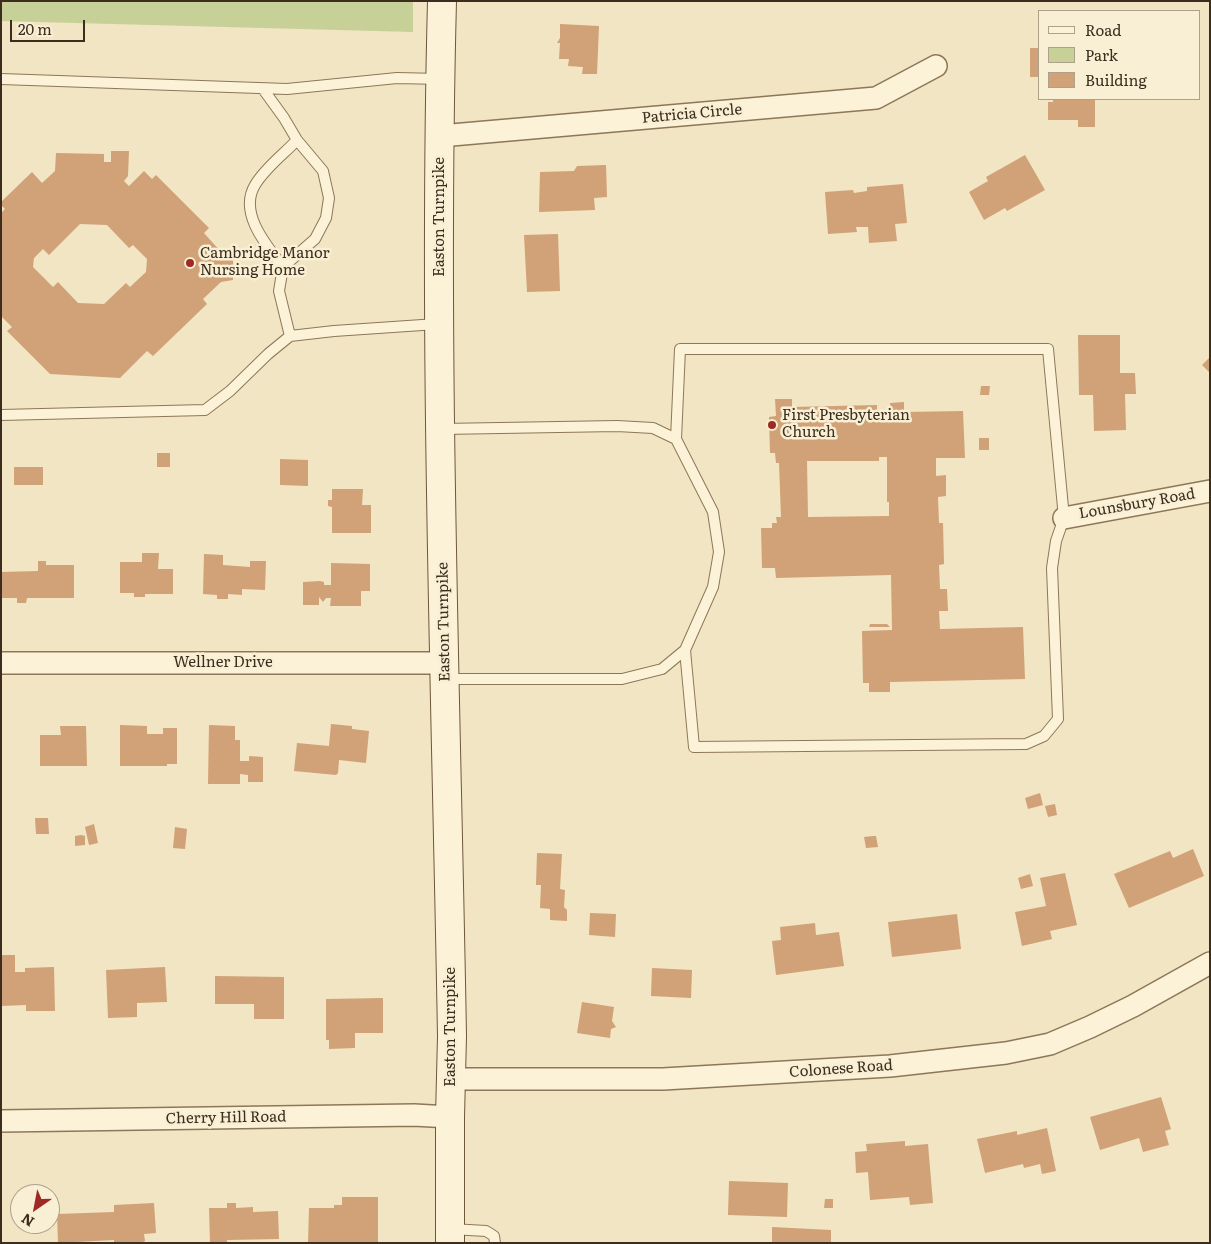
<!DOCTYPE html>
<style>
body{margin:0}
#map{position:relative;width:1211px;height:1244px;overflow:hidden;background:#f1e5c3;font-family:Literata,serif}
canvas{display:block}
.frame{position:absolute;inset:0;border:2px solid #3c2d1e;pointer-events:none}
.legend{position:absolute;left:1038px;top:10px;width:162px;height:90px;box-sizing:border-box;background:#f8efd4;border:1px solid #ada18b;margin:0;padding:6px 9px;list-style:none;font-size:15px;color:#3c2d1e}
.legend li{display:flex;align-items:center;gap:10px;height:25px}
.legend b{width:25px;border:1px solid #ada18b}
.north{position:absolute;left:10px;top:1184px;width:50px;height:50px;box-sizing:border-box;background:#f8efd4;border:1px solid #ada18b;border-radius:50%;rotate:213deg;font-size:14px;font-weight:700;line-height:20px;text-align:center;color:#3c2d1e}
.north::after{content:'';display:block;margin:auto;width:18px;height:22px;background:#9f2925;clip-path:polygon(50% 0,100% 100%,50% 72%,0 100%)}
.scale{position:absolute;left:10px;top:20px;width:75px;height:22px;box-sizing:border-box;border:2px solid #3c2d1e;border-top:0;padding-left:6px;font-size:15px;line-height:18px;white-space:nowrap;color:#3c2d1e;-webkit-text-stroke:4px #f8efd4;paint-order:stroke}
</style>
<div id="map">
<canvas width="1211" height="1244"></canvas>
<div class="frame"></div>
<ul class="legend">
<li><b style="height:6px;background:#fbf2d7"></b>Road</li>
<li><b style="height:14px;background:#c7d096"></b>Park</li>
<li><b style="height:14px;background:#d1a177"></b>Building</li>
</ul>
<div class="north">N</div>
<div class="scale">20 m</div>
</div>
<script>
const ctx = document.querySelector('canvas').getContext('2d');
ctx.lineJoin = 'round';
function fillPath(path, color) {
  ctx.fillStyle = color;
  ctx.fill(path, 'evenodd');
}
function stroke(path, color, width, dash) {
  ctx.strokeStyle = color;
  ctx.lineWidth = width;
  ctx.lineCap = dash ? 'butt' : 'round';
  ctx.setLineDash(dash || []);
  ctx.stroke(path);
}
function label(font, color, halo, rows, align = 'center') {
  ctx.font = font + ' Literata,serif';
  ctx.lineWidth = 5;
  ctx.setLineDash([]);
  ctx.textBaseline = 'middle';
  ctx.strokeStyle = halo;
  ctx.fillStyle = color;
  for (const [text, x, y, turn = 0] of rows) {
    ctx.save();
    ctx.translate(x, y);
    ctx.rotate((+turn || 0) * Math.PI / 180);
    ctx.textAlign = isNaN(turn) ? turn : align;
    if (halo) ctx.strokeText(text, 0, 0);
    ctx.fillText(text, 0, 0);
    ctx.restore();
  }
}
fillPath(new Path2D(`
 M1,1h412v31l-412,-11z`), '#c7d096');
fillPath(new Path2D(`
 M560,24l39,2 -2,48h-15l1,-7 -15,-1 1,-7h-10l1,-16h-3l3,-5z
 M1030,48h10v29h-10z
 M1053,99h42v28h-17v-7h-30v-18h5z
 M111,151h18l-1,25 -4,5 5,5 15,-15 8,8 4,-4 53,53 -5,5 17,19 12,1v27l-12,2 -18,17 4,5 -54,52 -6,-5 -27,27 -70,-4 -43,-43 5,-4 -11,-11v-103l4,-4 -4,-4v-3l31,-30 10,11 13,-12 1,-18 48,1v8h7zM80,224l27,1 22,23 4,-3 14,14 -1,13 -16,15 -4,-4 -22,21 -26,-1 -20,-21 -5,5 -20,-20 1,-9 9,-9 6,6z
 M1025,155l20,35 -38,21 -2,-3 -21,12 -15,-28 19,-11 -2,-4z
 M606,165l1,32 -13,1 1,12 -56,2 1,-40 34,-1 3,-5z
 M903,184l4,39 -12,1 2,17 -28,2 -1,-16h-12l1,5 -29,2 -3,-42 28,-2 1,3 13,-2v-4z
 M558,234l2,57 -33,1 -3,-57z
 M1078,335h42v38h15l1,21h-11l1,36 -32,1 -1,-36h-14z
 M1210,357v16l-8,-8z
 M981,386h9l-1,9h-9z
 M775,399h17v8l85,-2v7h14l-1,-9 14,-1v10l59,-1 2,47h-29v18l10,-1v21l-8,1 1,26h4l1,41 -5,1 1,24h7l1,22h-9l1,18 83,-2 2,52 -135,3v10h-21v-9h-6l-1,-52 30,-1 -1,-55 -115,3 -1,-10h-13l-1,-40h11v-5h5l-1,-6h5l-2,-54h-3l-1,-10h-5l-1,-36 7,-1zM879,457h8v45h2v14l-81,1 -1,-56h72z
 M979,438h10v12h-10z
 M157,453h13v14h-13z
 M280,459l28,1v26l-28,-1z
 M14,467h29v18h-29z
 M332,489h31l-1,16h9v28h-39v-26l-4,-1v-6h4z
 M142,553h17l-1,16h15v25h-28v3h-11v-4h-14v-31h22z
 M204,554l19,1v10l27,2v-6h16l-1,29 -23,-1v6l-14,-1v5h-11v-4l-14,-1z
 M38,561h8v4h28v33h-47l-1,5h-9v-5h-16v-26l37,-1z
 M331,563l39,1v27h-9v15h-31l1,-8h-5l-3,4 -4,-5v8h-16v-23l17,-1 4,1v3h7z
 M870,624h17l3,3h-21z
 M331,724l21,2v3l17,2 -3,32 -27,-3 -1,13 -2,2 -42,-4 3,-28 32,3z
 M120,725l27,1v8h16v-6h14v36h-10v2h-47z
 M209,725l26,1v14h5v21h9v-5l14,1v25h-15v-7l-8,-1v10h-32z
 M60,726h26l1,40h-47v-31h21z
 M1040,793l3,12 -15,4 -3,-11z
 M1055,804l2,11 -9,2 -3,-11z
 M35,818h13l1,16h-13z
 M94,824l4,19 -9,2 -4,-18z
 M175,827l12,2 -2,20 -12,-1z
 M81,835l4,1v9l-10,1v-10z
 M873,836h3l2,11 -12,1 -2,-11z
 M1193,849l11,27 -75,32 -15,-34 56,-23 3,7z
 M537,853l25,1 -2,35 5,1 -1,17 3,3v11l-17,-1v-11l-10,-1 1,-23h-5z
 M1065,873l12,52 -27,6 2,8 -30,7 -7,-34 31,-6 -6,-28z
 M1030,874l3,12 -12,3 -3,-11z
 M590,913l26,1 -1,23 -26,-2z
 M957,914l4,35 -69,8 -4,-35z
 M815,923l1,12 23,-3 5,34 -68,9 -4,-34 9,-1 -1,-13z
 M1,955h14v17h10v-4l29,-1 1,44h-29v-6l-25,1z
 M165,967l2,35 -30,1v14l-29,1 -2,-48z
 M652,968l40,2 -1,28 -40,-2z
 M215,976l69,1v42h-30v-15h-39z
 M383,998v35h-28v15l-26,1v-9h-3v-41z
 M582,1002l32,5 -2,14 4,6 -5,2 -1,9 -33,-5z
 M1161,1097l10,32 -6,2 4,14 -26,7 -4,-14 -39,12 -10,-33z
 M1047,1128l9,43 -14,3 -2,-10 -16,4 -1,-4 -38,9 -8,-34 40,-8v4z
 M905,1141v5l23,-2 5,59 -23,2 -1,-8 -39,3 -2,-28 -12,1 -1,-21 12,-1 -1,-7z
 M729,1181l59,2 -1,34 -59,-2z
 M342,1197h36v46h-70l1,-35h25v-3h8z
 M825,1199h8v9h-9z
 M154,1203l2,30 -12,1 1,7 -4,2h-27v-3l-56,3 -1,-29 57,-2v-7z
 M227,1203h9v5l17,-1v5l25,-1 1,28 -52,1v3h-17l-1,-35h18z
 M772,1227l59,3v13h-59z`), '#d1a177');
const service = new Path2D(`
 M1,79l286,10 110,-11 43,1
 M263,89l21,29 13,22 26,31 6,27 -3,20 -11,21 -32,28 -4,24 11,45
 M283,267c-16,-21 -45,-54 -28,-82 10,-17 29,-31 42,-45
 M1,415l204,-5 25,-19 38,-37 22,-18 44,-5 103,-7
 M442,429l175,-3 36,2 23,11
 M447,679h175l40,-10 23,-19 28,-63 6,-35 -6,-40 -37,-73 4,-90h368l16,169 -8,23 -4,27 6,151 -14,17 -18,8 -332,3 -9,-97
 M451,1229l35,2 8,5 1,7`);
const minor = new Path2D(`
 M440,136l436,-38 60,-32
 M1064,518l146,-27
 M1,663h444
 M452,1079h211l227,-13 116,-13 44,-9 40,-17 43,-21 77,-43
 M1,1121l413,-6 36,2`);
const secondary = new Path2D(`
 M442,1c-9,345 4,690 10,1035l-2,81v126`);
stroke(service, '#8d7759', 12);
stroke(minor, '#8d7759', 24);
stroke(secondary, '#6e573c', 30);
stroke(service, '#fbf2d7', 10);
stroke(minor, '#fbf2d7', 21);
stroke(secondary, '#fbf2d7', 28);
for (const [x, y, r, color] of [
 [190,263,5,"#9f2925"],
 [772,425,5,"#9f2925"]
]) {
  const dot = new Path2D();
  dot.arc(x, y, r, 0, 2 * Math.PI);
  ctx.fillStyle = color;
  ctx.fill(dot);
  stroke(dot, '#f8efd4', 2);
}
label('15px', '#3c2d1e', '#f8efd4', [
 ["Patricia Circle",692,114,-5],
 ["Easton Turnpike",440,217,-90],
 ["Lounsbury Road",1137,504,-10],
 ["Easton Turnpike",444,622,-91],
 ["Wellner Drive",223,663],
 ["Easton Turnpike",451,1027,-90],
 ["Colonese Road",841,1069,-4],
 ["Cherry Hill Road",226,1118,-1]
]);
label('15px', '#3c2d1e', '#f8efd4', [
 ["Cambridge Manor",200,254],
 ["Nursing Home",200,271],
 ["First Presbyterian",782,416],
 ["Church",782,433]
], 'left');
</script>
